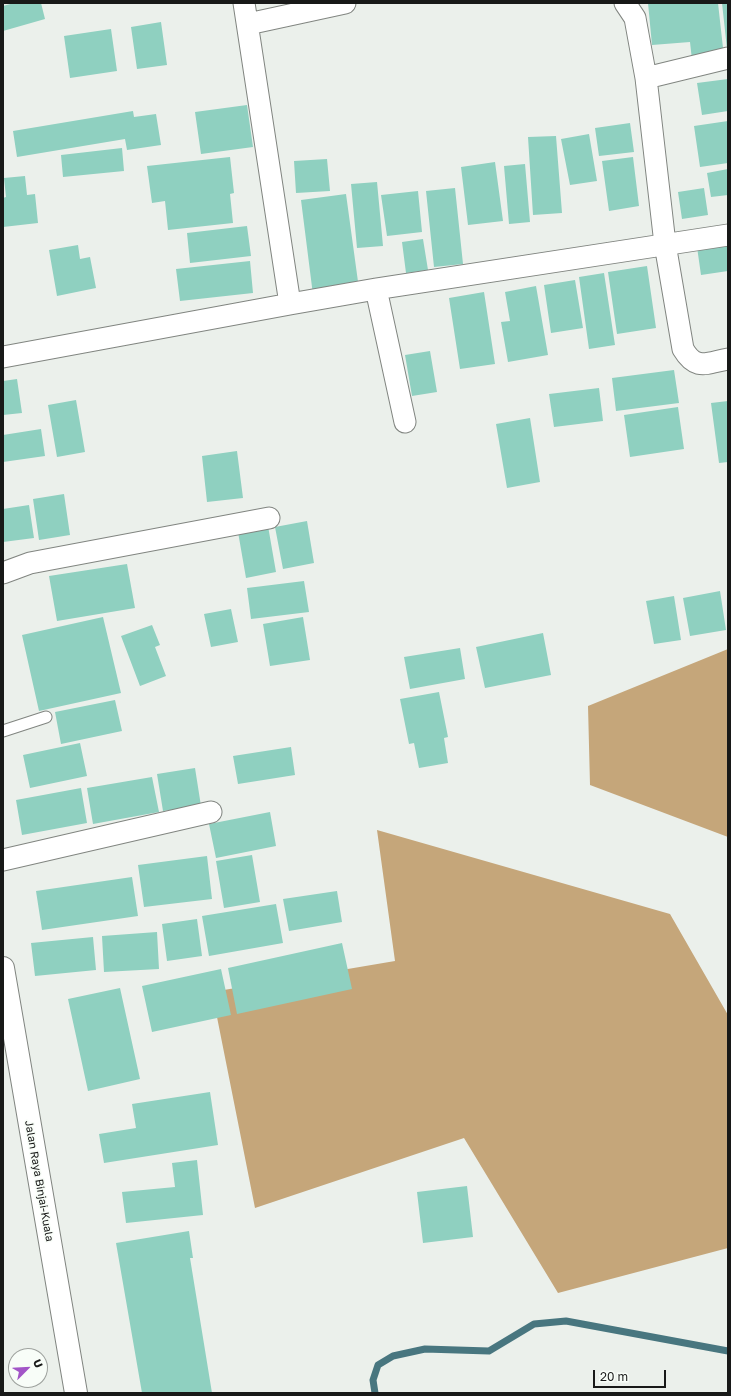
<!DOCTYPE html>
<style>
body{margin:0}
#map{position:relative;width:731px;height:1396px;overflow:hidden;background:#ebf0eb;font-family:"Golos Text",sans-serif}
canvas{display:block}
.frame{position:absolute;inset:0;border:4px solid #181918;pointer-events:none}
.north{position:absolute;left:8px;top:1348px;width:40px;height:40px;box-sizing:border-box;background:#f8fdf8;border:1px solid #9ea29e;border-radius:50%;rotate:66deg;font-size:11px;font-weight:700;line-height:16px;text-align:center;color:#181918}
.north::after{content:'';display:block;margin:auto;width:14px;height:18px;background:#a255c7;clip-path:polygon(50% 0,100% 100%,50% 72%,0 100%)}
.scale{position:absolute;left:593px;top:1370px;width:73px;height:18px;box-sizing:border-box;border:2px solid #181918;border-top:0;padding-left:5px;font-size:12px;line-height:14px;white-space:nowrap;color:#181918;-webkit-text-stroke:3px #f8fdf8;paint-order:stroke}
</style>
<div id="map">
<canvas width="731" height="1396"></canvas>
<div class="frame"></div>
<div class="north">U</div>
<div class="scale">20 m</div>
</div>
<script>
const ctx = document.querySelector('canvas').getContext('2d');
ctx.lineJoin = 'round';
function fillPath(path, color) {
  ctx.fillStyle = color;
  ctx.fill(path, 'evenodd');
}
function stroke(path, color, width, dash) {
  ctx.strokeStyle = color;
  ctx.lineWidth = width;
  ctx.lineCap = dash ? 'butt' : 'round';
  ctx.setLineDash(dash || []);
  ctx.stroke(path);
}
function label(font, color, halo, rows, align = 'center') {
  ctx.font = font + ' "Golos Text",sans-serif';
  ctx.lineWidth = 3;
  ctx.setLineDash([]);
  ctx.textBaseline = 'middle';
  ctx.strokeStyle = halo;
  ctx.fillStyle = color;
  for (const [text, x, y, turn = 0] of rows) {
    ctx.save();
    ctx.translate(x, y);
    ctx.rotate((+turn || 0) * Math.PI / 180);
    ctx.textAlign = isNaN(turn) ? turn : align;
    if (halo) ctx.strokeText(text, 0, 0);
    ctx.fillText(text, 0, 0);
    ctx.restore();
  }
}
fillPath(new Path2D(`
 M728,649v188l-138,-52 -2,-79z
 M377,830l293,84 58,101v233l-170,45 -94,-155 -209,70 -43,-216 183,-31z`), '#c5a67a');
stroke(new Path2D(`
 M375,1393l-2,-13 5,-15 15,-9 32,-7 64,2 45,-27 32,-3 162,30`), '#48767f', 7);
fillPath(new Path2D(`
 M14,3h27l4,16 -42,12v-25z
 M648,3h70l6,54 -32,3 -2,-18 -38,3z
 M722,3h6v46h-1z
 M161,22l6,43 -30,4 -6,-42z
 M111,29l6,42 -47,7 -6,-42z
 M728,79v32l-26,4 -5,-32z
 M247,105l6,42 -52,7 -6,-42z
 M133,111l1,6 22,-3 5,31 -34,5 -2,-11 -108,18 -4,-26z
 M728,121v42l-28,4 -6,-41z
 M630,123l4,29 -35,4 -4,-28z
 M589,134l8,47 -27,4 -9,-46z
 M556,136l6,77 -29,2 -5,-78z
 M122,148l2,23 -61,6 -2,-22z
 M230,157l4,36 -4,1 3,29 -65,7 -3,-29 -13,2 -5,-37z
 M633,157l6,49 -30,5 -7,-50z
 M327,159l3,32 -34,2 -2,-32z
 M495,162l8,59 -35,4 -7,-58z
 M525,164l5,58 -21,2 -5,-58z
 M728,169v26l-17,2 -4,-24z
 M25,176l2,19 8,-1 3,29 -35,4v-29l3,-1 -2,-19z
 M377,182l6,64 -26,2 -6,-64z
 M455,188l8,76 -29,3 -8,-76z
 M704,188l4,27 -26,4 -4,-27z
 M418,191l4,41 -35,4 -6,-41z
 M346,194l13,95 -46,6 -12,-95z
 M247,226l4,30 -61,7 -3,-30z
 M423,239l5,31 -22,3 -4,-31z
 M728,242v29l-27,4 -4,-28z
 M78,245l2,14 10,-2 6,31 -39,8 -8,-46z
 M250,261l3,32 -73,8 -4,-32z
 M647,266l9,62 -39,6 -9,-62z
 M604,273l11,72 -26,4 -10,-72z
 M575,280l8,48 -32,5 -7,-48z
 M536,286l12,69 -40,7 -7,-40 9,-1 -5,-29z
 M484,292l11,72 -35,5 -11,-71z
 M430,351l7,41 -25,4 -7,-41z
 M674,370l5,33 -63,8 -4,-33z
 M17,379l5,34 -19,2v-34z
 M599,388l4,33 -49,6 -5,-33z
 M76,400l9,52 -28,5 -9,-52z
 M728,401v61l-9,1 -8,-60z
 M678,407l6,42 -54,8 -6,-42z
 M530,418l10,64 -33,6 -11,-64z
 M41,429l4,27 -42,6v-27z
 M237,451l6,47 -36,4 -5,-46z
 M64,494l6,41 -31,5 -6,-41z
 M29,505l5,33 -31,4v-33z
 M307,521l7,42 -31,6 -8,-42z
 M268,526l8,46 -30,6 -8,-46z
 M127,564l8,44 -78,13 -8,-45z
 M304,581l5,31 -58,7 -4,-31z
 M720,591l6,39 -36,6 -7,-38z
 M674,596l7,44 -27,4 -8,-43z
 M231,609l7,33 -27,5 -7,-33z
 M103,617l18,76 -82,18 -17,-76z
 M303,617l7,43 -40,6 -7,-42z
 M152,625l8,20 -5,2 11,29 -26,10 -19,-50z
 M543,633l8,42 -66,13 -9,-41z
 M460,648l5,31 -55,10 -6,-32z
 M439,692l9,45 -4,1 4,25 -29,5 -5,-25 -5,1 -9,-45z
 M115,700l7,31 -61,13 -6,-32z
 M80,743l7,33 -57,12 -7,-33z
 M291,747l4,28 -57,9 -5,-28z
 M195,768l6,38 -38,5 -6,-37z
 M152,777l7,35 -66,12 -6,-36z
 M81,788l6,35 -65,12 -6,-35z
 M270,812l6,34 -60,12 -7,-34z
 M252,855l8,47 -36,6 -8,-47z
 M207,856l5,43 -68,8 -6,-42z
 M132,877l6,39 -96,14 -6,-39z
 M337,891l5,31 -53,9 -6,-32z
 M276,904l7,39 -74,13 -7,-40z
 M197,919l5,37 -35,5 -5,-37z
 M157,932l2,37 -55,3 -2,-36z
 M93,937l3,33 -61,6 -4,-33z
 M342,943l10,46 -115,25 -9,-46z
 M221,969l10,46 -79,17 -10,-46z
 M120,988l20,91 -52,12 -20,-92z
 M210,1092l8,53 -114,18 -5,-29 37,-6 -4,-24z
 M197,1160l6,55 -77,8 -4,-31 53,-5 -3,-24z
 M467,1186l6,51 -50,6 -6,-51z
 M189,1231l4,27h-3l22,135h-70l-26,-150z`), '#8fd0c0');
const service = new Path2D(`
 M3,731l43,-14`);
const minor = new Path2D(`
 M625,3l10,15 11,60 19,166 18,105c13,22 23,14 45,10
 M248,24l97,-21
 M646,78l82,-20
 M376,289l29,133
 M290,304l86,-15 352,-54
 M3,357l287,-53 -46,-301
 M3,573l27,-10 239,-45
 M3,860l208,-48`);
const secondary = new Path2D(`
 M3,968l73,425`);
stroke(service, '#818580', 13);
stroke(minor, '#818580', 23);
stroke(secondary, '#818580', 24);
stroke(service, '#fff', 11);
stroke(minor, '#fff', 21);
stroke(secondary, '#fff', 22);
label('11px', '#181918', '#f8fdf8', [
 ["Jalan Raya Binjai-Kuala",39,1181,80]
]);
</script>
